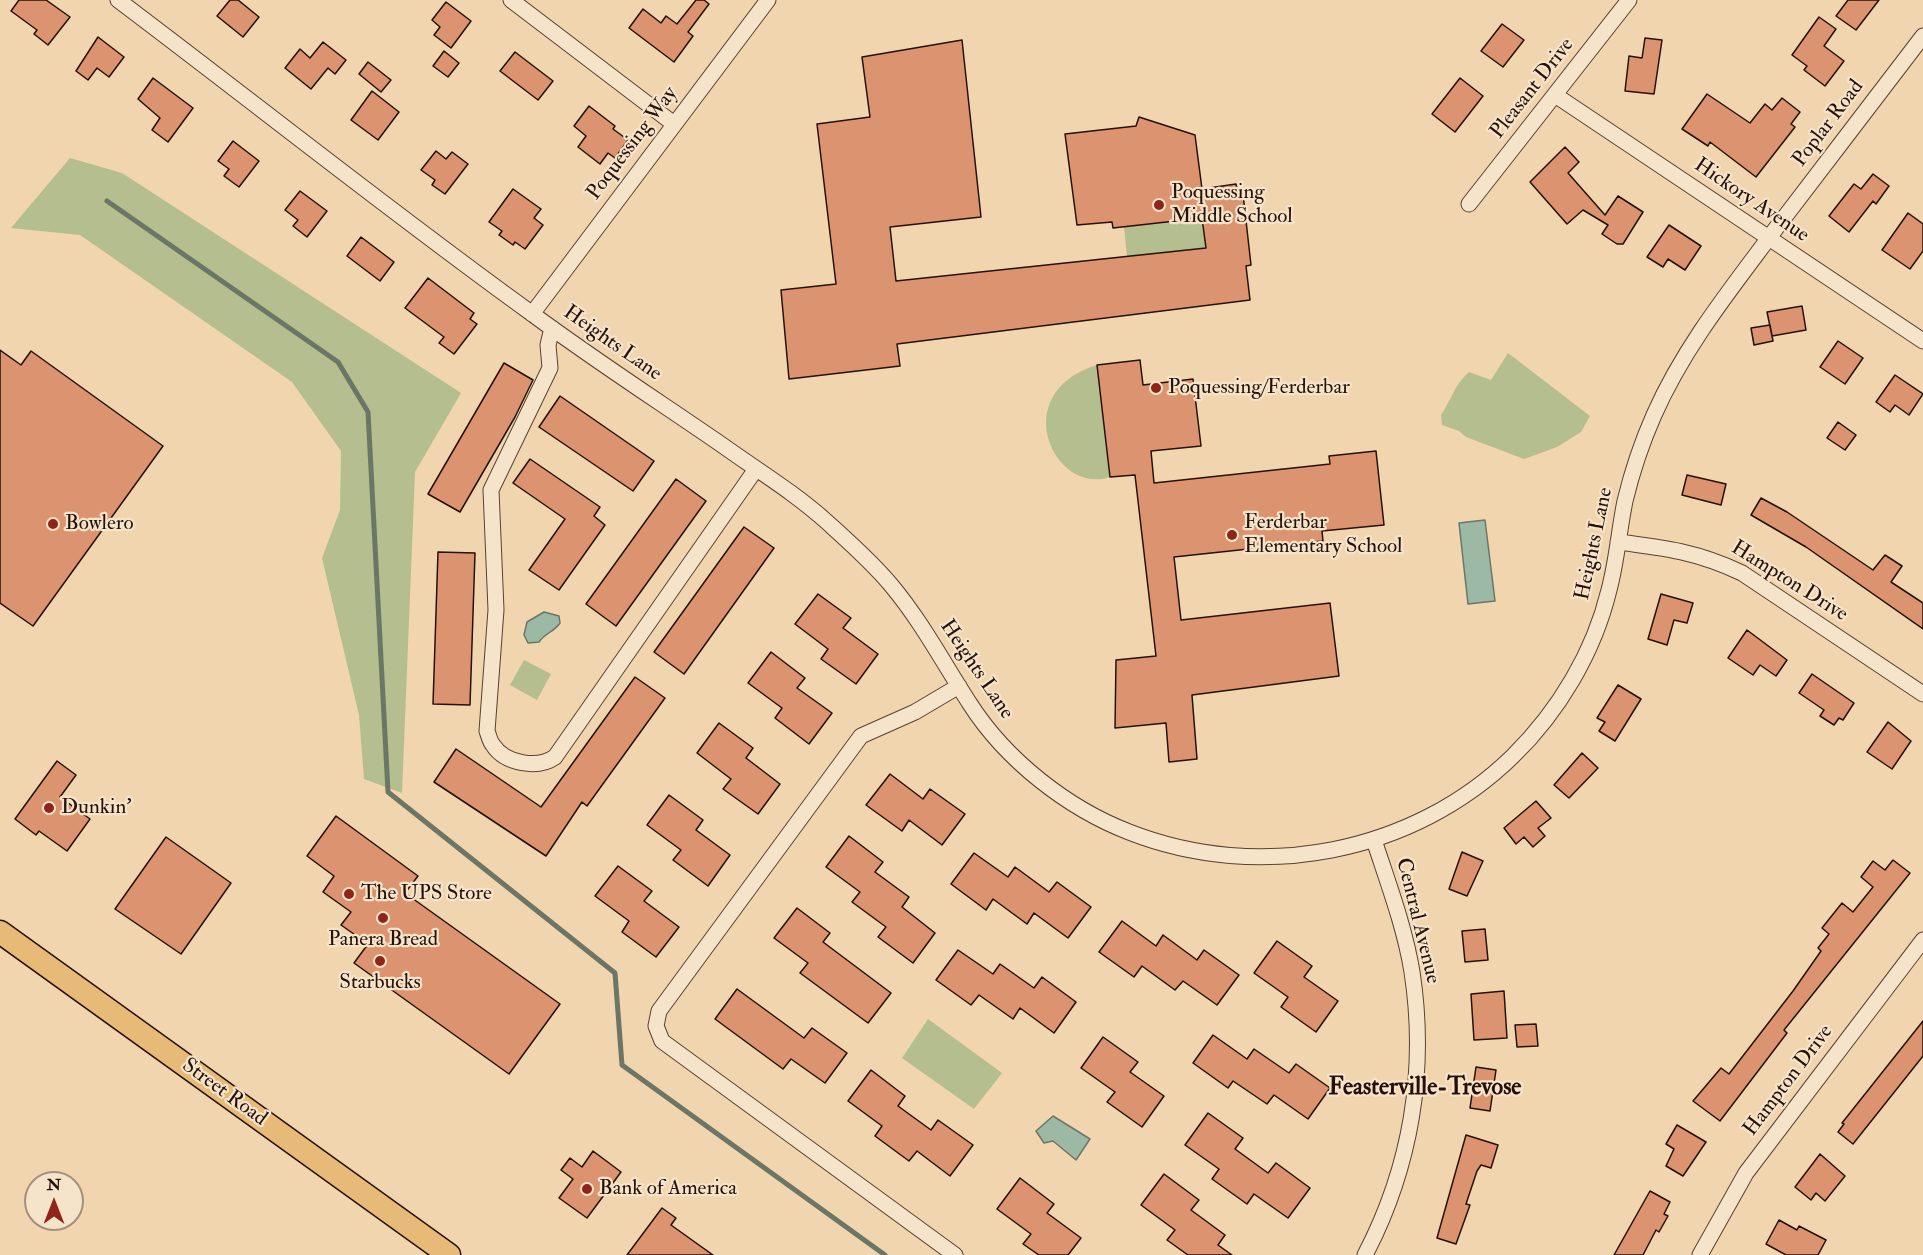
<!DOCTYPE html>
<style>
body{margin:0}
#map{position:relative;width:1923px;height:1255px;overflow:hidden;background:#f1d5ae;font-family:"IM FELL Double Pica",serif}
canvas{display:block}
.north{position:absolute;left:24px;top:1171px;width:60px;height:60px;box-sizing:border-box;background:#f6e4ca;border:2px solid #a2907d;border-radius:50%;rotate:0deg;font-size:16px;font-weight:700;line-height:24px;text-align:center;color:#251109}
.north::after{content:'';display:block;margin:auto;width:21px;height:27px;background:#8f2418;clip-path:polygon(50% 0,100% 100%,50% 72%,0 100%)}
</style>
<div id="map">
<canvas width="1923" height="1255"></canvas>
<div class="north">N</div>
</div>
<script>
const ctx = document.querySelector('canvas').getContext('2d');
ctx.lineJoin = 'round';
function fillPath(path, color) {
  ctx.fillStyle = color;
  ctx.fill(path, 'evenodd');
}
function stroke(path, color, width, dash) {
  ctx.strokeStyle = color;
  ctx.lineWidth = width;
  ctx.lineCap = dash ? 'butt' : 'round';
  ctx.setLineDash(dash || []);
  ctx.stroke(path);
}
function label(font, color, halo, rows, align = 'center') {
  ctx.font = font + ' "IM FELL Double Pica",serif';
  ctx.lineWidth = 4.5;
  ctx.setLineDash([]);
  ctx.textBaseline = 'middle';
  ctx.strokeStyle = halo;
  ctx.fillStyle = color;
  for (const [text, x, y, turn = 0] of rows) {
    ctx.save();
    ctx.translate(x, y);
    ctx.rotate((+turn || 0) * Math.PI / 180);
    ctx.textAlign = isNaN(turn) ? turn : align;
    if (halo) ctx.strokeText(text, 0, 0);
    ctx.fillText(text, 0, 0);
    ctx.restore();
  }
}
fillPath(new Path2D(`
 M70,158l52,15 339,220 -46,79 -13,321 -38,-14 -5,-64 -37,-157 18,-48 1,-59 -49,-69 -212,-147 -69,-7z
 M1202,218l4,30 -79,9 -3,-30z
 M1508,353l82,63 -9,16 -24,15 -33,12 -58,-22 -7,-6 -17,-6 -1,-10c11,-16 13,-30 28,-43l22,8z
 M1097,365l13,112c-56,19 -104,-84 -13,-112z
 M524,660l27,14 -14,26 -27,-15z
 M928,1019l74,54 -28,36 -72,-51z`), '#b4be8e');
const water = new Path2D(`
 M1485,520l10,81 -27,3 -9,-81z
 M544,612l15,4 1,7c-6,9 -15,10 -21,19l-11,1 -4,-8 3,-13z
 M1053,1116l37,23 -14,21 -23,-19 -9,2 -8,-12z`);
fillPath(water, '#9cb9a5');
stroke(water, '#6c7667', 1.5);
stroke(new Path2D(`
 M107,201l231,161 30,50 20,380 227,181 7,92 263,190`), '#6c7667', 5);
const building = new Path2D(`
 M19,0h27l24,17 -22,28 -14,-11 3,-4 -26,-19z
 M230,0h8l21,17 -16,20 -26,-21z
 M696,0h8l5,4 -21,28 5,4 -19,26 -45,-34 14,-19 18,14 5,-7 11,8z
 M1848,0h31l-23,30 -20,-14z
 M446,2l25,19 -20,27 -17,-13 6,-8 -8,-7z
 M1819,17l17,12 -12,17 20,15 -19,25 -21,-16 3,-4 -15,-11z
 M1502,24l22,16 -21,27 -22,-16z
 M98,37l26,20 -15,20 -12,-9 -9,12 -12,-9z
 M1645,38l17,2 -8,54 -29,-3 4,-35 13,2z
 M962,40l19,177 -91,10 6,54 310,-33 -4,-30 -89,10 -1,-6 -35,3 -12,-91 71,-8 3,-9 56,18 7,54 34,-5 2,10h5l8,71 -5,1 4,34 -353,44 3,22 -111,13 -8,-89 55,-6 -19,-160 53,-7 -8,-60z
 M323,42l23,18 -11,14 -7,-6 -17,21 -26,-21 15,-19 10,9z
 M444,51l15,12 -11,14 -15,-11z
 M515,52l38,29 -15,19 -38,-29z
 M368,62l23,18 -10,12 -22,-18z
 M153,78l40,30 -25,34 -16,-12 8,-12 -22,-19z
 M1460,78l23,18 -28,36 -23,-18z
 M372,91l27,21 -21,28 -27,-20z
 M1707,94l43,29 15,-19 7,6 10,-12 18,14 -9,12 4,3 -39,50 -46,-35 -2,4 -26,-17z
 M589,106l26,20 -2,3 15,11 -13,18 -7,-5 -8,11 -22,-17 8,-11 -12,-10z
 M233,141l26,20 -20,26 -15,-11 5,-7 -11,-8z
 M1565,147l14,15 -11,11 37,42 13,-19 25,16 -20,32h-6l-15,-10 6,-9 -25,-15 -16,14 -37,-42z
 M436,151l10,8 6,-7 16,12 -23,30 -13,-9 3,-5 -14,-10z
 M1873,174l16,12 -13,18 -3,-3 -24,31 -20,-16 25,-32 7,5z
 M513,189l28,20 -7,9 9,7 -18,24 -10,-7 -2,3 -14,-10 3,-4 -13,-9z
 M300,191l27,20 -20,26 -14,-11 5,-6 -13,-10z
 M1908,213l15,11v27l-13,18 -28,-19z
 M1669,225l32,21 -16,24 -17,-11 -5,8 -16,-10z
 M361,237l33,25 -14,19 -33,-25z
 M428,278l46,35 -4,6 7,5 -23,30 -15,-11 5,-6 -39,-29z
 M1802,306l4,24 -34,6 -5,-24z
 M1770,325l3,16 -19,4 -3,-17z
 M1838,341l25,17 -18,26 -25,-17z
 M0,350l21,15 10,-14 132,95 -130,180 -33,-23z
 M1140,360l3,25 50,-6 8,67 -50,5 3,32 176,-19 -1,-8 47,-5 8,74 -62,6 1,10 -149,16 7,63 149,-17 9,73 -147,19 5,64 -28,3 -3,-39 -51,5 1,-68 40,-4 -21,-181 -25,2 -13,-112z
 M504,363l29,17 -18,37 -55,95 -32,-18z
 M1895,375l28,19 -14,21 -14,-10 -5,7 -14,-10z
 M560,396l94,65 -21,30 -94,-64z
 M1838,422l18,13 -11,15 -18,-12z
 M530,459l70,48 -6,9 11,9 -46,65 -30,-20 36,-51 -52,-36z
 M1687,475l39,9 -5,21 -39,-10z
 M676,479l30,22 -90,125 -30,-22z
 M1761,498l26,14 86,58 12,-15 17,11 -11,16 32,21v26l-117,-82 -55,-32z
 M744,527l30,21 -90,126 -30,-22z
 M438,552l37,1 -5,152 -37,-1z
 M818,594l33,24 -8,10 35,26 -22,30 -35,-25 7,-10 -33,-25z
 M1661,594l32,9 -6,20 -13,-3 -7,25 -19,-6z
 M1747,630l40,30 -11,16 -16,-11 -7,10 -25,-17z
 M771,652l34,26 -8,10 35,25 -23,31 -34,-26 7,-10 -34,-25z
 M1812,674l42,29 -11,17 -4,-2 -5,7 -14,-9 4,-6 -25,-17z
 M635,677l30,21 -78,108 -5,-4 -36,54 -112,-74 22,-33 85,58z
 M1618,685l23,14 -26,42 -16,-10 6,-9 -8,-4z
 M1888,722l23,19 -19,28 -25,-17z
 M719,723l34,25 -7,10 34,26 -22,30 -35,-25 8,-10 -34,-26z
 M1582,753l16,15 -29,30 -15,-13z
 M57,761l19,14 -16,22 30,22 -23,32 -28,-20 -3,4 -21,-16z
 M890,774l33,25 7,-10 35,25 -23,31 -33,-25 -7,11 -36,-26z
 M669,795l34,25 -7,10 34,25 -22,31 -35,-26 8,-10 -34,-25z
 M1536,801l15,17 -13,10 7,8 -12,11 -9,-10 -8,7 -12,-16z
 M336,816l82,60 -13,17 155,111 -51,70 -155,-111 14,-19 -27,-19 10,-13 -28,-20 11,-16 -27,-20z
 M849,836l34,26 -8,10 34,25 -7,10 33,26 -22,30 -35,-26 8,-10 -34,-25 8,-10 -34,-25z
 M166,837l65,46 -50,71 -66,-45z
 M1462,852l21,9 -16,35 -18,-7z
 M974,853l34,24 7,-10 34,25 8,-10 34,25 -23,31 -34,-25 -7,11 -34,-25 -7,11 -35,-26z
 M1893,860l17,13 -126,157 3,3 -67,88 -27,-20 28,-33 8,6 64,-83 28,-40 -3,-3 11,-14 -7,-6 20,-25 11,9 20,-25 -12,-10 12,-16 12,9z
 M618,866l34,25 -8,10 35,26 -23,30 -34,-25 7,-11 -34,-25z
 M797,908l33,25 -7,9 68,51 -23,30 -68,-50 8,-10 -34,-25z
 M1122,921l34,25 7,-11 34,25 7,-10 35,25 -22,30 -34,-24 -8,9 -33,-24 -8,11 -35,-25z
 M1485,929l3,31 -23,2 -3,-31z
 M1277,941l35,25 -8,11 34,24 -22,31 -35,-25 7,-10 -34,-24z
 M958,950l35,24 7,-10 34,24 8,-11 34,25 -22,31 -34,-25 -7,11 -34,-24 -8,10 -35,-25z
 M737,989l67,49 8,-10 35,25 -22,30 -34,-24 -8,10 -68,-50z
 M1504,991l3,47 -33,2 -3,-46z
 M1923,1021v35l-70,88 -15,-12 6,-8 -2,-1z
 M1536,1024l2,22 -21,1 -2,-22z
 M1213,1035l34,24 7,-10 35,24 7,-9 34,24 -22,31 -34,-24 -7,9 -34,-23 -5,7 -35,-25z
 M1103,1037l35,25 -8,10 34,24 -22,31 -35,-25 8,-10 -34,-24z
 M1476,1067l20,3 -6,41 -20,-3z
 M871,1070l34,26 -7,10 33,24 7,-10 35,25 -23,31 -33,-25 -8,10 -34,-25 7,-10 -34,-25z
 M1208,1113l35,25 -8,11 33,24 8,-10 34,25 -22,30 -34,-24 -7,10 -35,-25 7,-10 -34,-24z
 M1677,1125l29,17 -23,34 -17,-10 8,-17 -8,-5z
 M1466,1135l32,10 -7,23 -10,-3 -4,6 -11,33 4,1 -14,39 -19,-6z
 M593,1151l28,21 -34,46 -28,-20 14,-19 -12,-9 9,-12 12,9z
 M1820,1154l25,22 -20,25 -9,-8 -5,7 -16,-13z
 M1164,1174l35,26 -8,10 34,25 -7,10 14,10h-44l-21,-15 8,-10 -34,-25z
 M1020,1178l34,26 -7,9 34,25 -13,17h-29l-16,-11 8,-10 -34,-25z
 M1650,1191l20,11 -6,12 4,2 -9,16 -3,-2 -13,25h-29z
 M662,1208l14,10 -5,7 42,30h-86z
 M1779,1220l18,10 2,-4 27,14 -8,15h-32l-20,-11z`);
fillPath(building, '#dc936f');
stroke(building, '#251109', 1.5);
const minor = new Path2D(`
 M118,0c138,104 273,212 413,313 62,46 127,88 191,132 35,25 73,48 105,77 21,19 46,41 64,63 31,37 53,79 79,119 36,56 97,104 159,128 130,51 284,22 384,-76 46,-45 81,-104 96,-166 8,-30 10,-60 16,-89 7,-29 17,-59 29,-86 30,-68 76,-125 120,-184 50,-65 99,-130 149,-195
 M511,0l163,124
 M1555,95l368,246
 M1469,204l160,-204
 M532,314l236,-314
 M552,328l-4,17 2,23 -59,122 5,120 -9,121c2,5 3,11 6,14 12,19 45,24 62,12l201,-288
 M1618,542c48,6 80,10 124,31l181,121
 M955,1255l-293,-214 -6,-15 3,-15 202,-275 54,-24 44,-26
 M1365,1255c46,-88 62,-185 47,-283 -7,-44 -24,-89 -38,-132
 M1700,1255l46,-82 177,-233`);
const primary = new Path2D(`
 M0,932l449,323`);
stroke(minor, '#584232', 17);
stroke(primary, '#251109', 25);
stroke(minor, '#f6e4ca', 15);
stroke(primary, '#e8ba77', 22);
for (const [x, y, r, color] of [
 [1159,205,6,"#8f2418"],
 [1156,388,6,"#8f2418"],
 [53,524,6,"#8f2418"],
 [1232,535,6,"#8f2418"],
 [49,808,6,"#8f2418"],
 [349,894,6,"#8f2418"],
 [383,918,6,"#8f2418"],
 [380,961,6,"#8f2418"],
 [587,1189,6,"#8f2418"]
]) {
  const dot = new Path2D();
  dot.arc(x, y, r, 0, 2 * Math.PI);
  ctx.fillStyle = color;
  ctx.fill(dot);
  stroke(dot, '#f6e4ca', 2);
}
label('21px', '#251109', '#f6e4ca', [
 ["Pleasant Drive",1533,89,-52],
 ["Poplar Road",1829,124,-53],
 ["Poquessing Way",633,144,-53],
 ["Hickory Avenue",1751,201,34],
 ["Heights Lane",612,344,35],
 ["Heights Lane",1595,544,-78],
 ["Hampton Drive",1789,582,32],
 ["Heights Lane",976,670,56],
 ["Central Avenue",1417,921,76],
 ["Hampton Drive",1789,1081,-53],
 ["Street Road",224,1093,36]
]);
label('21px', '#251109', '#f6e4ca', [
 ["Poquessing",1171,193],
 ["Middle School",1171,217],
 ["Poquessing/Ferderbar",1168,388],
 ["Ferderbar",1244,523],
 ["Elementary School",1244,547],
 ["Bowlero",65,524],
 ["Dunkin'",61,808],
 ["The UPS Store",361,894],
 ["Panera Bread",383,940,"center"],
 ["Starbucks",380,983,"center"],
 ["Bank of America",599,1189]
], 'left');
label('bold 24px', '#251109', '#f6e4ca', [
 ["Feasterville-Trevose",1425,1089]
]);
</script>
